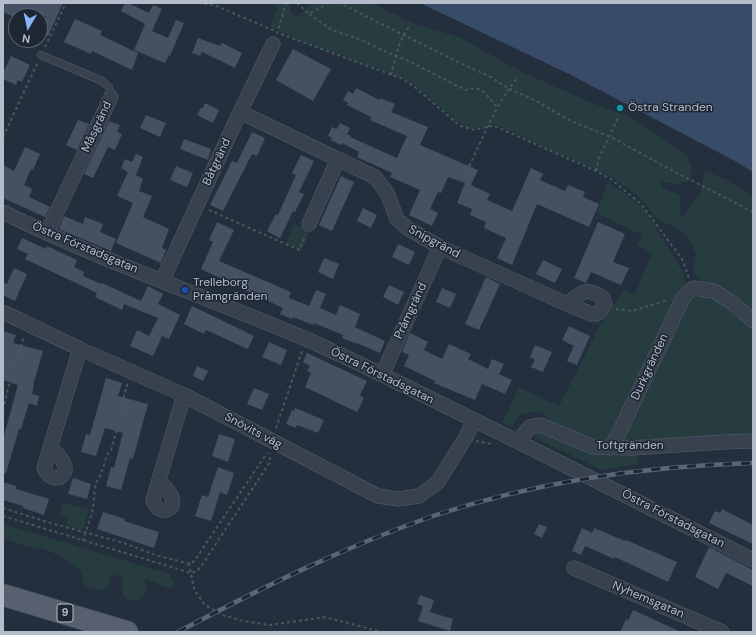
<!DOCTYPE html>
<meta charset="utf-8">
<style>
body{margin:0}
#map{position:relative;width:756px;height:635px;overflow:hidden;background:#242f3e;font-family:"DM Sans",sans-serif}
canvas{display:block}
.frame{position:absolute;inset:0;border:4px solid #b4bcc9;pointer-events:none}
.north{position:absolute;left:8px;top:8px;width:40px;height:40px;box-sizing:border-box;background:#1d2633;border:1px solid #59626f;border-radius:50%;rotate:189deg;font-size:11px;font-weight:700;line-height:16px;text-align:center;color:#b4bcc9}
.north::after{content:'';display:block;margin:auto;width:14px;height:18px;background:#8ab4f8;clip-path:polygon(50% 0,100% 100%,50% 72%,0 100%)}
</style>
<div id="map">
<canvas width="756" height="635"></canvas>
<div class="frame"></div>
<div class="north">N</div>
</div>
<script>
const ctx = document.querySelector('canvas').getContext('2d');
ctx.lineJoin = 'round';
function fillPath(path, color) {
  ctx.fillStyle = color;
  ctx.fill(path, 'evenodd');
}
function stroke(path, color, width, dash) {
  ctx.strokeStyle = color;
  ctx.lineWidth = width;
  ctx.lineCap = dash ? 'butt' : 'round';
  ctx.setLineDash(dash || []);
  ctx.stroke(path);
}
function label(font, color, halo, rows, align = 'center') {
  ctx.font = font + ' "DM Sans",sans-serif';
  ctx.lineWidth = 3;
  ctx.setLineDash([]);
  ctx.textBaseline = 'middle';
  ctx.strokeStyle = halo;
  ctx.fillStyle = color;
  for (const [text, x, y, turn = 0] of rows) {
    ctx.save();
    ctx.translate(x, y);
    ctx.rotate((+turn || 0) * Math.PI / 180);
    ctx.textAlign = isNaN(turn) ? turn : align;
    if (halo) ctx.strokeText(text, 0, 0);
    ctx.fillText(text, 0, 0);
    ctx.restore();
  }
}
fillPath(new Path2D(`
 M274,3h15l2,9 3,5 5,-1 13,-13h60l43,21 44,13 63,35 70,31 38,14 57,39 5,12 -2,13 -11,3 -18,-2v4l5,4 15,5 -1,19 4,3 5,-9 11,-14 5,-23 20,8 28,17v121l-16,-14 -35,-22 -7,-6 -2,-10 3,-11 -9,-19 -11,-8 -16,-5 -22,-26 -27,-19 -116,-53 -22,5 -8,-2 -10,-7 -30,-27 -16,-11 -19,-9 -87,-32 -33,-14 8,-20z
 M608,181l37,29 39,64 1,15 -74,149 -6,3 -10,1 -43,-21 -9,-8 -11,-1 -13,3 -6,11 -11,-3 17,-36 40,19 41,-81 -17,-7 1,-3 18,8 21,-33 12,4 17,-41 -15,-8 5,-10 -45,-22z
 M294,224l16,7 -8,20 -16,-7z
 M698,296h17l38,30v112l-132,6v-6l68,-137z
 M542,431l94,21 3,12 -37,6 -67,-32 1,-5z
 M63,502l26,8 -6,20 -17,-5 2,-7 -9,-3z
 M3,524l167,50 5,12 -6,2 -24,-9c0,4 2,8 1,12 -3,12 -20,13 -24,1 -1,-5 0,-11 0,-16l-10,-1c-2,4 -2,9 -5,12 -5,5 -20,3 -23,-4 -2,-3 -2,-9 -3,-13l-13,-9 -18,-10 -9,-3 -14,-1 -24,-9z`), '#263c3f');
fillPath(new Path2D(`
 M420,3h333v169l-18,-11 -166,-87z`), '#394c67');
fillPath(new Path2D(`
 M3,3h60l-15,33 -8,-3 6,-17h-18l-12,-4v6l-13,-6z
 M125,3h3l21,10 4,-8 9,4 -10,22 16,7 8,-18 8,3 -14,33 -1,-1 -4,8 -31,-13 11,-26 -24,-13z
 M75,19l27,12 -2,4 38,18 -6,17 -40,-19 -1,3 -27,-12z
 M198,38l22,8 2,-3 20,10 -7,15 -33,-16 -2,4 -8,-3z
 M293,49l38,20 -18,32 -37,-21z
 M11,56l19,9 -8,17 -4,-2 -2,5 -13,-6v-6z
 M356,88l23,12 1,-2 15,6 -4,8 37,15 -8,18 58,25 -7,15 19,9 -3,6 25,11 19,-43 12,6 -3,6 25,11 3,-6 17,7 -2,5 16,7 -10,23 -52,-23 -25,61 -15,-7 9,-20 -22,-10 2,-6 -16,-7 2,-6 -15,-6 8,-20 -17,-6 -7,16 -3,-1 -8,17 8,4 -6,13 -23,-11 11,-25 -30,-13 2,-4 -35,-16 2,-5 -17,-9 -1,2 -10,-5 1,-2 -4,-2 4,-9 5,2 3,-6 10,5 -3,6 4,2 -1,1 47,21 10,-22 -37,-16 1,-3 -24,-12 1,-2 -5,-3 5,-9 5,3z
 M205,103l14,7 -6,13 -16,-8 4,-7h2z
 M146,115l20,8 -6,14 -20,-9z
 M78,120l11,4 -12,26 -11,-5z
 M109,121l11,4 -3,7 5,2 -7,16 -7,-3 -15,31 -9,-4z
 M252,132l13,6 -8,18 -5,-2 -29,57 -13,-6 22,-44 5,2z
 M184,139l27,10 -3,11 -28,-11z
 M25,147l15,7 -7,16 -2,-1 -7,16 8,4 -3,8 21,10 -5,10 -42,-19v-33l11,6z
 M136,154l7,3 -7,18 7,4 -4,12 13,5 -9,21 26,12 -7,19 4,2 -5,13 -45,-20 17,-40 -16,-7 11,-24 -7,-4 4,-9 7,3z
 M301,155l13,6 -15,31 5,2 -9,18 -2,-1 -13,27 -13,-7 9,-17 2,1 18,-40 -4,-2z
 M176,166l17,7 -6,14 -17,-7z
 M341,176l13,6 -22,49 -13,-6z
 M363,208l14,7 -6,13 -14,-7z
 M64,216l19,8 2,-7 18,7 -3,8 16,7 -5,12 -52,-22z
 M217,222l17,8 -15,31 72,31 -2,6 20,8 7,-16 10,4 -6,14 16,7 4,-10 20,9 -5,13 30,14 -5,12 -23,-10v1l-15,-6 1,-3 -29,-12 -1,2 -20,-8 -1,2 -12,-5 3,-6 -82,-39 12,-27 -4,-2z
 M598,222l27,12 -12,28 16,6 -8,17 -30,-13 -5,11 -12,-5z
 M22,238l24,11 1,-3 30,14 -3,7 10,5 -1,4 18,8 1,-1 39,18 7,-15 15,8 -5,10 22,11 -11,24 -7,-3 -9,20 -23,-10 7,-16 12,6 9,-18 -34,-14 -2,6 -27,-13 2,-4 -72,-34 3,-5 -11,-5z
 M398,244l17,8 -6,13 -17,-8z
 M324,258l15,6 -6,15 -15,-7z
 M543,260l19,9 -7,14 -19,-9z
 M14,268l13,6 -12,27 -12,-6v-12l4,1z
 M486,277l14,7 -21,46 -14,-6z
 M389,285l15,7 -6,13 -15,-8z
 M442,288l14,6 -6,14 -14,-6z
 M192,306l62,30 -6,13 -42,-19 -2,4 -20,-10z
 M569,326l21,10 -13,29 -10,-4 7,-15 -12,-6z
 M3,331l13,4 -3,8 30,8 -10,34h1l-2,9 7,2 -2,10 -8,-3 -8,26h-2l-13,44h-3v-34l15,-54 -15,-5z
 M410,333l18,9 -4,8 18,9 7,-15 22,10 -3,5 20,10 4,-10 12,5 -5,10 13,6 -7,14 -23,-10 -7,16 -41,-17 1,-2 -31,-15 5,-11 -7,-3z
 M269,342l18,8 -6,15 -19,-8z
 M535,345l17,7 -9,20 -12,-5 4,-7 -5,-3z
 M307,353l60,28 -7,14 4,3 -7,14 -52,-25 6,-14 -4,-2 3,-5 -7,-4z
 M197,366l11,5 -5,10 -10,-5z
 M106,378l16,5 -4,13 30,8 -15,55 -3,-1 -9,32 -15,-4 5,-19 3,1 9,-35 -18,-5 -9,28 -15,-4 5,-18 4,1z
 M254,388l15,6 -7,16 -15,-6z
 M295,408l29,12 -6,13 -21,-8 -1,3 -10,-4 6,-14 2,1z
 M219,434l16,5 -7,23 -16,-6z
 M218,467l16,6 -7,22 -7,-3 -9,29 -16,-5 7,-21 6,2z
 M73,478l18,6 -4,15 -19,-5z
 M3,482l13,4v3l33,10 -5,16 -21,-7v-2l-20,-6z
 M722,509l31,16v19l-44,-21 6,-12 5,2z
 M103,512l22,7 -1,2 35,11 -5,16 -57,-19z
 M539,524l8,3 -5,11 -8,-4z
 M582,528l10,5 2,-5 31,13 1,-1 51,22 -9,20 -53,-25 -1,2 -29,-13 -4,9 -9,-4z
 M709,547l44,23v16l-27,-13 -8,16 -23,-12z
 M420,595l14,5 -4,12 23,7 -3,12 -32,-10 5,-15 -6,-2z
 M633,610l48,22h-61l6,-13 2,2z`), '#455162');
const service = new Path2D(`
 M41,55l61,26 7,6 2,10`);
const minor = new Path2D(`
 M240,112l135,65 12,16 10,26 10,9 33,19 127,57 24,10 8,-1 6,-9 -2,-6c-17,-12 -21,-6 -36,6
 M3,212c98,49 202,84 303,127 57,25 112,54 168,81 94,46 186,93 279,140
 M309,224l29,-65
 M47,233l64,-136
 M162,281l78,-169 33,-68
 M3,312l77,37 104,46 194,101 20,3 21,-3 19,-14 28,-45 8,-17
 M382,375l58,-128
 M518,441l12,-14 11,-2 52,22 39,1 91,-6 30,-1
 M50,447c8,8 24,21 9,31 -8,0 -12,-3 -15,-10l36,-119
 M610,448l8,-13 65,-137 10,-10 21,3 20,13 19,17
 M159,481c4,4 9,8 12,14 8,18 -14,21 -18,5l31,-105
 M574,568l148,64`);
const primary = new Path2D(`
 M3,595l124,37`);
stroke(service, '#565f6c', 8);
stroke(minor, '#565f6c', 15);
stroke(primary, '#414a57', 23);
stroke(new Path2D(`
 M198,3l16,2 61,26
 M297,3l12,11 20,-11h9l12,5 17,9 93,46 29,13 17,11 30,14 33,19 44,18 60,33 80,41
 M309,14l23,16 30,10 15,8 34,14 48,25 7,3c17,-6 21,7 31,17
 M277,34l9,-31
 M281,34l122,45 13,9 44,38 15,4 14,-4 8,1 99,44 16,9 29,24 41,55 7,19
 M45,47l21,-44
 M391,75c4,-17 8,-37 20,-50
 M3,137l35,-75
 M596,171l3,-13 20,-42
 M464,177c17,-34 30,-71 54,-100
 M209,210l90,40 7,-15
 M616,309l16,2 36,-11
 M3,410l11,-47 4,-6 6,-21
 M276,428l26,-77
 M476,441l16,3
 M3,508l44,14 77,21 31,12 36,9 4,-4 72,-107
 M3,516l188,57 6,-2 5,-6 68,-103v-9
 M83,541c3,-11 8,-23 10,-34 2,-9 0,-23 7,-30l7,-22 4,-5 10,-36 -1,-4 8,-28
 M189,563l5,26 10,15 18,11 21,6 27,4 55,-8 57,15`), '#44595c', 2, [3, 3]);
stroke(service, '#38414e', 7);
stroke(minor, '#38414e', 14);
stroke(primary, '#56606e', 22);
const rail = new Path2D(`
 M178,632c83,-44 166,-85 255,-116 102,-34 212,-50 320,-53`);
stroke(rail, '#5a6575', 4.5);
stroke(rail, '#1d2633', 3, [9]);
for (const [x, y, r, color] of [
 [620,108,4,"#0f9aa8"],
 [185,290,4,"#1a4fb4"]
]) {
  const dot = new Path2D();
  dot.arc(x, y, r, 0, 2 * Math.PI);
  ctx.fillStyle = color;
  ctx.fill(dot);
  stroke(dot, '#1d2633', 1.5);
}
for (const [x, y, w] of [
 [65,613,16]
]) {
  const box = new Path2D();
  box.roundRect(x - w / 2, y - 9, w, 18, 3);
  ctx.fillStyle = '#1d2633';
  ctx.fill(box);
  stroke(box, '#b4bcc9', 1);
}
label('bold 11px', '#b4bcc9', null, [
 ["9",65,613]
]);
label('12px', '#b4bcc9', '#1d2633', [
 ["Östra Stranden",628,108],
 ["Trelleborg",193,283],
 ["Pråmgränden",193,297]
], 'left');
label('12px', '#b4bcc9', '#1d2633', [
 ["Måsgränd",97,127,-65],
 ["Båtgränd",217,162,-65],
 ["Snipgränd",434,242,28],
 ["Östra Förstadsgatan",85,248,23],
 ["Pråmgränd",411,311,-65],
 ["Durkgränden",650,367,-65],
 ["Östra Förstadsgatan",382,376,26],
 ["Snövits väg",253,431,28],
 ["Toftgränden",630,446],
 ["Östra Förstadsgatan",673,519,27],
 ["Nyhemsgatan",648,600,23]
]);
</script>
